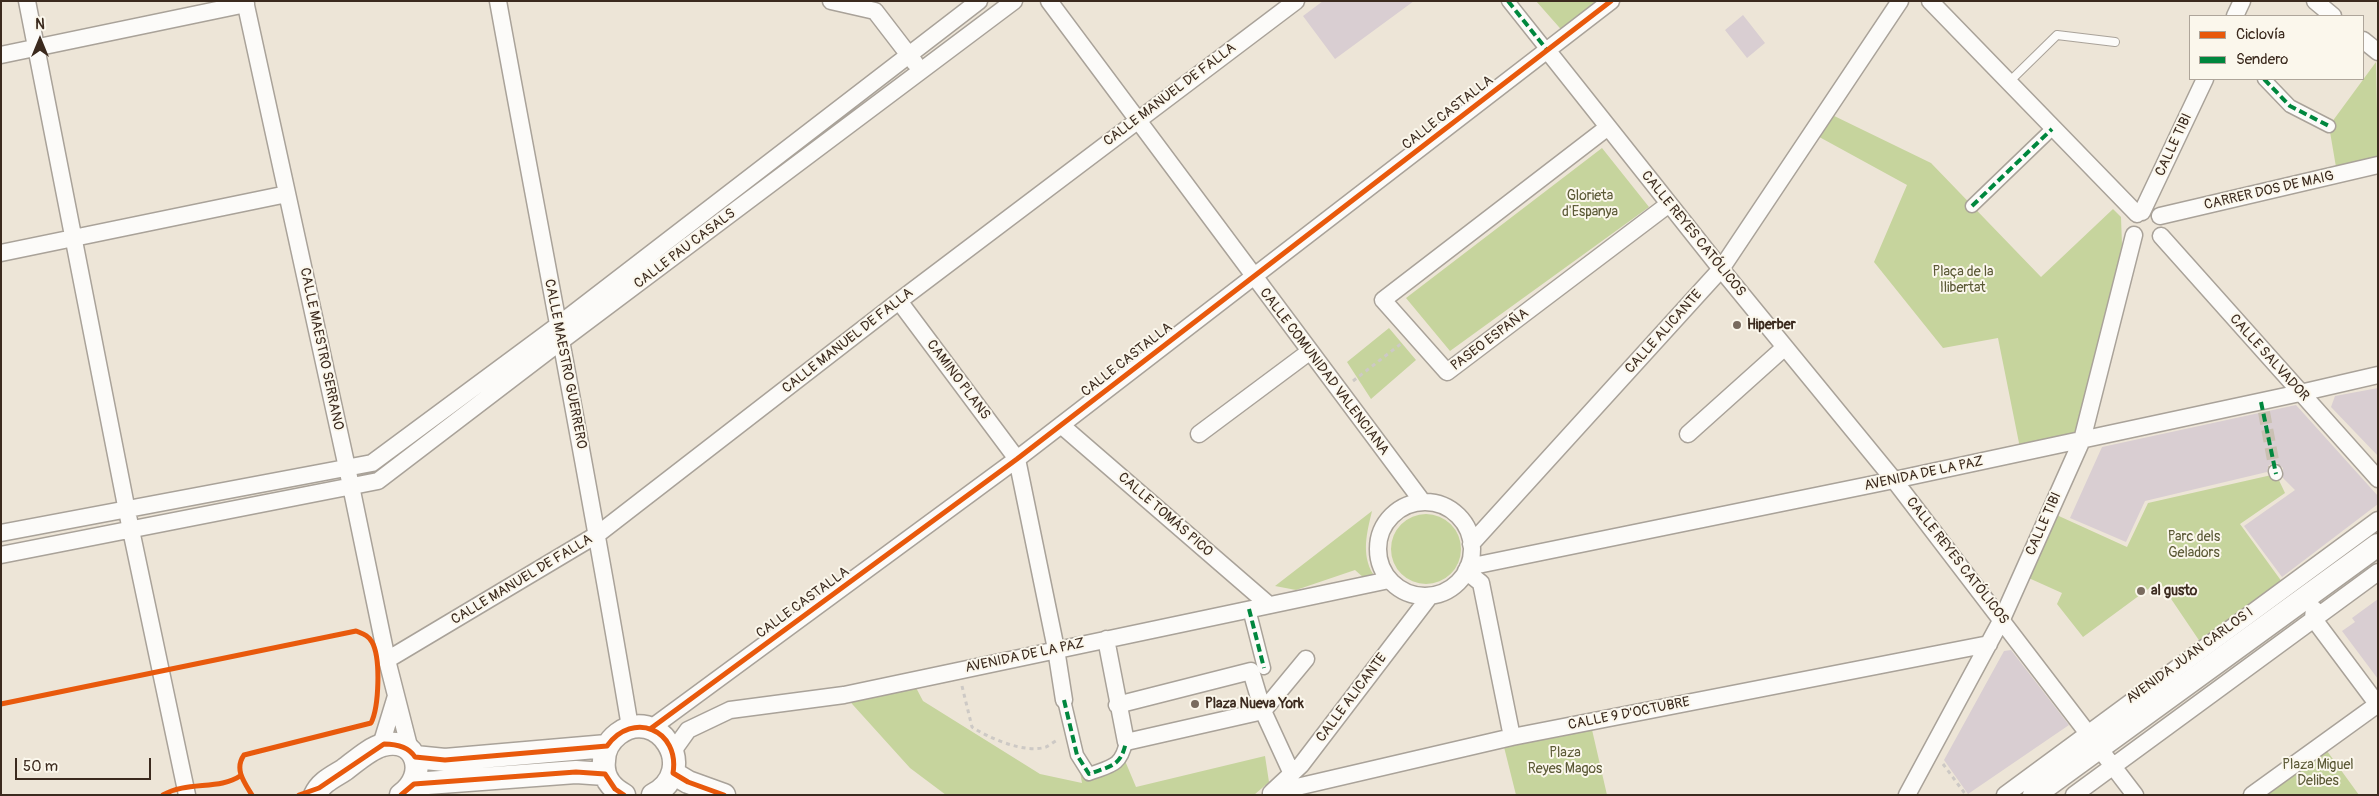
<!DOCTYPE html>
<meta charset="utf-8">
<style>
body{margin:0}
#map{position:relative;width:2379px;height:796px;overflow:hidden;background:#ede5d7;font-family:Pangolin,sans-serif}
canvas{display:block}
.frame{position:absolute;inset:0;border:2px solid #3b2a1e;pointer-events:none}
.legend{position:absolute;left:2189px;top:15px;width:175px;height:65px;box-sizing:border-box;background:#fbf7ec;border:1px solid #aea59a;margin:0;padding:6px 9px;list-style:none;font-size:15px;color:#3b2a1e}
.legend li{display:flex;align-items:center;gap:10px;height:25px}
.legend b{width:25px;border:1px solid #aea59a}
.north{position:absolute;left:15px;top:15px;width:50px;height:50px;-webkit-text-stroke:4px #fbf7ec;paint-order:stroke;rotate:0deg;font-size:14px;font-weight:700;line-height:20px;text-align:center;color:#3b2a1e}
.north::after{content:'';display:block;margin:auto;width:18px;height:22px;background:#3b2a1e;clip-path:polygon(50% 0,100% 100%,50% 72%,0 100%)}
.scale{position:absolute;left:15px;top:758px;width:136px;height:22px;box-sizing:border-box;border:2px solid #3b2a1e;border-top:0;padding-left:6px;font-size:15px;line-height:18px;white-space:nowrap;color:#3b2a1e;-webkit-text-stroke:4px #fbf7ec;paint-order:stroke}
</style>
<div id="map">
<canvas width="2379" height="796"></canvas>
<div class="frame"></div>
<ul class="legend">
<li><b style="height:6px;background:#e8590c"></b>Ciclovía</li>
<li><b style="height:6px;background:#00873e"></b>Sendero</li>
</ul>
<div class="north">N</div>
<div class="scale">50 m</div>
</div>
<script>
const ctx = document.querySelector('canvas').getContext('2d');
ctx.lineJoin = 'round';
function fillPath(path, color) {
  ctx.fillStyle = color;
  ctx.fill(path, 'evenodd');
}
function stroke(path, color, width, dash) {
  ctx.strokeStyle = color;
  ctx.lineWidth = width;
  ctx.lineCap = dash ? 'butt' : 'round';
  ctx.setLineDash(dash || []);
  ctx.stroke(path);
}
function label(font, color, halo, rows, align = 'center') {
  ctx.font = font + ' Pangolin,sans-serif';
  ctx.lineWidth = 4;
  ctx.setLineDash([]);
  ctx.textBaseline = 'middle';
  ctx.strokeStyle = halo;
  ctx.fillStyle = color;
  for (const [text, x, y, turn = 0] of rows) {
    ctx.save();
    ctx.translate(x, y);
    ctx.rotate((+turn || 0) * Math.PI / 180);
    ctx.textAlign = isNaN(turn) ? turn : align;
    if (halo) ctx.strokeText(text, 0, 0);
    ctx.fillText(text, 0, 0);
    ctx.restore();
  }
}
fillPath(new Path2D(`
 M1536,1h66l-36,34z
 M2376,62l2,95 -42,10 -7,-41z
 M1826,112l105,51 110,114 72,-68 8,8 1,28 -40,195 -61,13 -23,-115 -55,10 -69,-86 33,-77 -95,-52z
 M1602,148l47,59 -199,144 -44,-53z
 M1389,328l27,32 -45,39 -24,-37z
 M2276,474l9,19 -45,31 58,80 -83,60 -56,-83 -76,56 -26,-33 5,-11 -40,-18 28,-63 77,35 21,-44z
 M1372,511c-5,21 -11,43 1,63l-9,4 -9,-8 -59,20 -21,-4z
 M1391 549a35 35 0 1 1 70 0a35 35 0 1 1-70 0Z
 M912,680l11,21 117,73 42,9 -5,-28 12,19 34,-18 13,31 129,-31 4,26 -15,13h-308l-36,-27 -66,-73z
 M1590,721l17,74h-91l-14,-56z
 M2322,744l37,51h-101z`), '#c6d49d');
fillPath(new Path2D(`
 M1323,1h91l-79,58 -32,-43z
 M1743,15l22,28 -18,15 -22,-28z
 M2378,388v68l-47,-49 4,-11z
 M2296,405l82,91v8l-96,73 -38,-51 51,-36 -12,-12v-10l-6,-5 -8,2 -2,7 -122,29 -19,41 -56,-24 32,-71z
 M2378,599v80l-36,-48 13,-9 -3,-4z
 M2011,650l58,75 -101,69 -24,-34 60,-109z`), '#d9ced2');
stroke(new Path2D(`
 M2264,412l11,59`), '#c9c0b2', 12, [12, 6]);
const service = new Path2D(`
 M2009,82l48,-47 58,7`);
const pedestrian = new Path2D(`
 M1508,1l39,49
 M2264,79l26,27 39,20
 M1972,206l80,-77
 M2275,471l1,3
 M1249,609l15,59
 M1064,700l13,55 12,19c21,-8 32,-7 37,-32`);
const minor = new Path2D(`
 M27,1l100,510 60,284
 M245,1l106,485 36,174 23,90
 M498,1c44,242 92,484 132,726
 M831,1l44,10 40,52
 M1049,1l373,500
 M1930,1l207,213
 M2315,1l18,15
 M2235,16l7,-15
 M2363,40l15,12
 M1547,50l174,219 173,211 241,315
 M1,55l245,-51
 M1608,127l-225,173 64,72 222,-168
 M2142,212l63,-133
 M2160,216l218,-51
 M2161,236l217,243
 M1,253l286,-59
 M899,301l118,158 39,190 8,51
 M1061,425l208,180
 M1199,434l110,-82
 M1688,434l97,-87
 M1378 549a47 47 0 1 1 94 0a47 47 0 1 1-94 0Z
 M1,533l371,-70 185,-137 422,-325
 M1471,544l250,-275 179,-268
 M1,555l377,-74 182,-139 454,-341
 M1468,567l426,-87 406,-87 78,-18
 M1466,571l15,12 31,154
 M2314,609l-1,9 65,87
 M1106,639l20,103 137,-31 43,-52
 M387,660l211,-126 301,-233 397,-300
 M1117,705l134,-34 12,40 29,63
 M650,729l367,-270 594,-458
 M381,745l15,-49
 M673,751l15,-21 42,-20 114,-15 545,-115
 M1272,792l29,-27 129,-169
 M1271,793l241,-56 477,-93
 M1907,795l95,-176 80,-179 52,-205
 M2005,795l373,-275
 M2074,795l304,-223
 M2252,795l126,-91`);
const secondary = new Path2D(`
 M415,757l30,3 162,-14
 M673,773l15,9 36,13
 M414,784l162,-12 29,2
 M315,795c6,-13 18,-18 29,-25 11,-8 26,-22 39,-25 34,-9 46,30 18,50
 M624,795c-13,-7 -22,-19 -20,-34 0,-11 5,-20 14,-27 39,-30 83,35 35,61
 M2034,795l344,-250`);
stroke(service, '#a9a299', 10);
stroke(pedestrian, '#a9a299', 15);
stroke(minor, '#a9a299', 19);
stroke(secondary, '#a9a299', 25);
stroke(new Path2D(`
 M1353,381l49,-38
 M962,686l10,41c17,11 53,27 74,20 4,-2 9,-6 13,-8
 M1943,764l23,31`), '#cdc9c5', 3, [4, 4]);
stroke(service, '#fcfbf9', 8);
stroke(pedestrian, '#fcfbf9', 12);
stroke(minor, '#fcfbf9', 16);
stroke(secondary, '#fcfbf9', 22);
stroke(new Path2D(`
 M1508,1l39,49
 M2264,79l26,27 39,20
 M1972,206l80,-77
 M2261,402l15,72
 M1249,609l15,59
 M1064,700l13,55 12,19c21,-8 32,-7 37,-32`), '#00873e', 4, [8, 4]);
stroke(new Path2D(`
 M1,704l355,-73c7,3 12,4 16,11 9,16 7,65 -1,81l-127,32c-10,14 0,27 8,40
 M650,729l367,-270 594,-458
 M163,795c23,-14 57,-5 77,-19
 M299,795l20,-7 65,-44c12,0 24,2 31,13l30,3 162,-14c26,-36 73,-16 66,27l15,9 36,13
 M401,795l13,-11 162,-12 29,2 10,15 9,6`), '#e8590c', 5);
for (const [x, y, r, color] of [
 [1737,325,5,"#796b5f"],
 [2141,591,5,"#796b5f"],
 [1195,704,5,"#796b5f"]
]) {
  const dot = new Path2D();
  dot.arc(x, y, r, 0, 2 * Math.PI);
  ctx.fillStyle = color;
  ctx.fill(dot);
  stroke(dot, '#fbf7ec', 2);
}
label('14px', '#3b2a1e', '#fbf7ec', [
 ["CALLE MANUEL DE FALLA",1170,95,-37],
 ["CALLE CASTALLA",1448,113,-38],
 ["CALLE TIBI",2174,145,-65],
 ["CARRER DOS DE MAIG",2269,191,-13],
 ["CALLE REYES CATÓLICOS",1693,234,51],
 ["CALLE PAU CASALS",685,249,-37],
 ["CALLE ALICANTE",1664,332,-48],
 ["PASEO ESPAÑA",1490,340,-37],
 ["CALLE MANUEL DE FALLA",848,341,-38],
 ["CALLE MAESTRO SERRANO",321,349,78],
 ["CALLE SALVADOR",2269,358,48],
 ["CALLE CASTALLA",1127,360,-38],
 ["CALLE MAESTRO GUERRERO",565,364,79],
 ["CALLE COMUNIDAD VALENCIANA",1324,372,53],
 ["CAMINO PLANS",958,380,53],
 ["AVENIDA DE LA PAZ",1924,474,-12],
 ["CALLE TOMÁS PICO",1165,515,41],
 ["CALLE TIBI",2044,524,-66],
 ["CALLE REYES CATÓLICOS",1957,561,52],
 ["CALLE MANUEL DE FALLA",522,580,-31],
 ["CALLE CASTALLA",803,603,-36],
 ["AVENIDA DE LA PAZ",1025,656,-12],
 ["AVENIDA JUAN CARLOS I",2190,656,-36],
 ["CALLE ALICANTE",1352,698,-53],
 ["CALLE 9 D'OCTUBRE",1629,714,-11]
]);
label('14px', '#5b5936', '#fbf7ec', [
 ["Glorieta",1590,196],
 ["d'Espanya",1590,212],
 ["Plaça de la",1963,272],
 ["llibertat",1963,288],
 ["Parc dels",2194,537],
 ["Geladors",2194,553],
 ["Plaza",1565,753],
 ["Reyes Magos",1565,769],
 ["Plaza Miguel",2318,765],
 ["Delibes",2318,781]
]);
label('bold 14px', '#3b2a1e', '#fbf7ec', [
 ["Hiperber",1747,325],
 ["al gusto",2151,591],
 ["Plaza Nueva York",1205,704]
], 'left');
</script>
